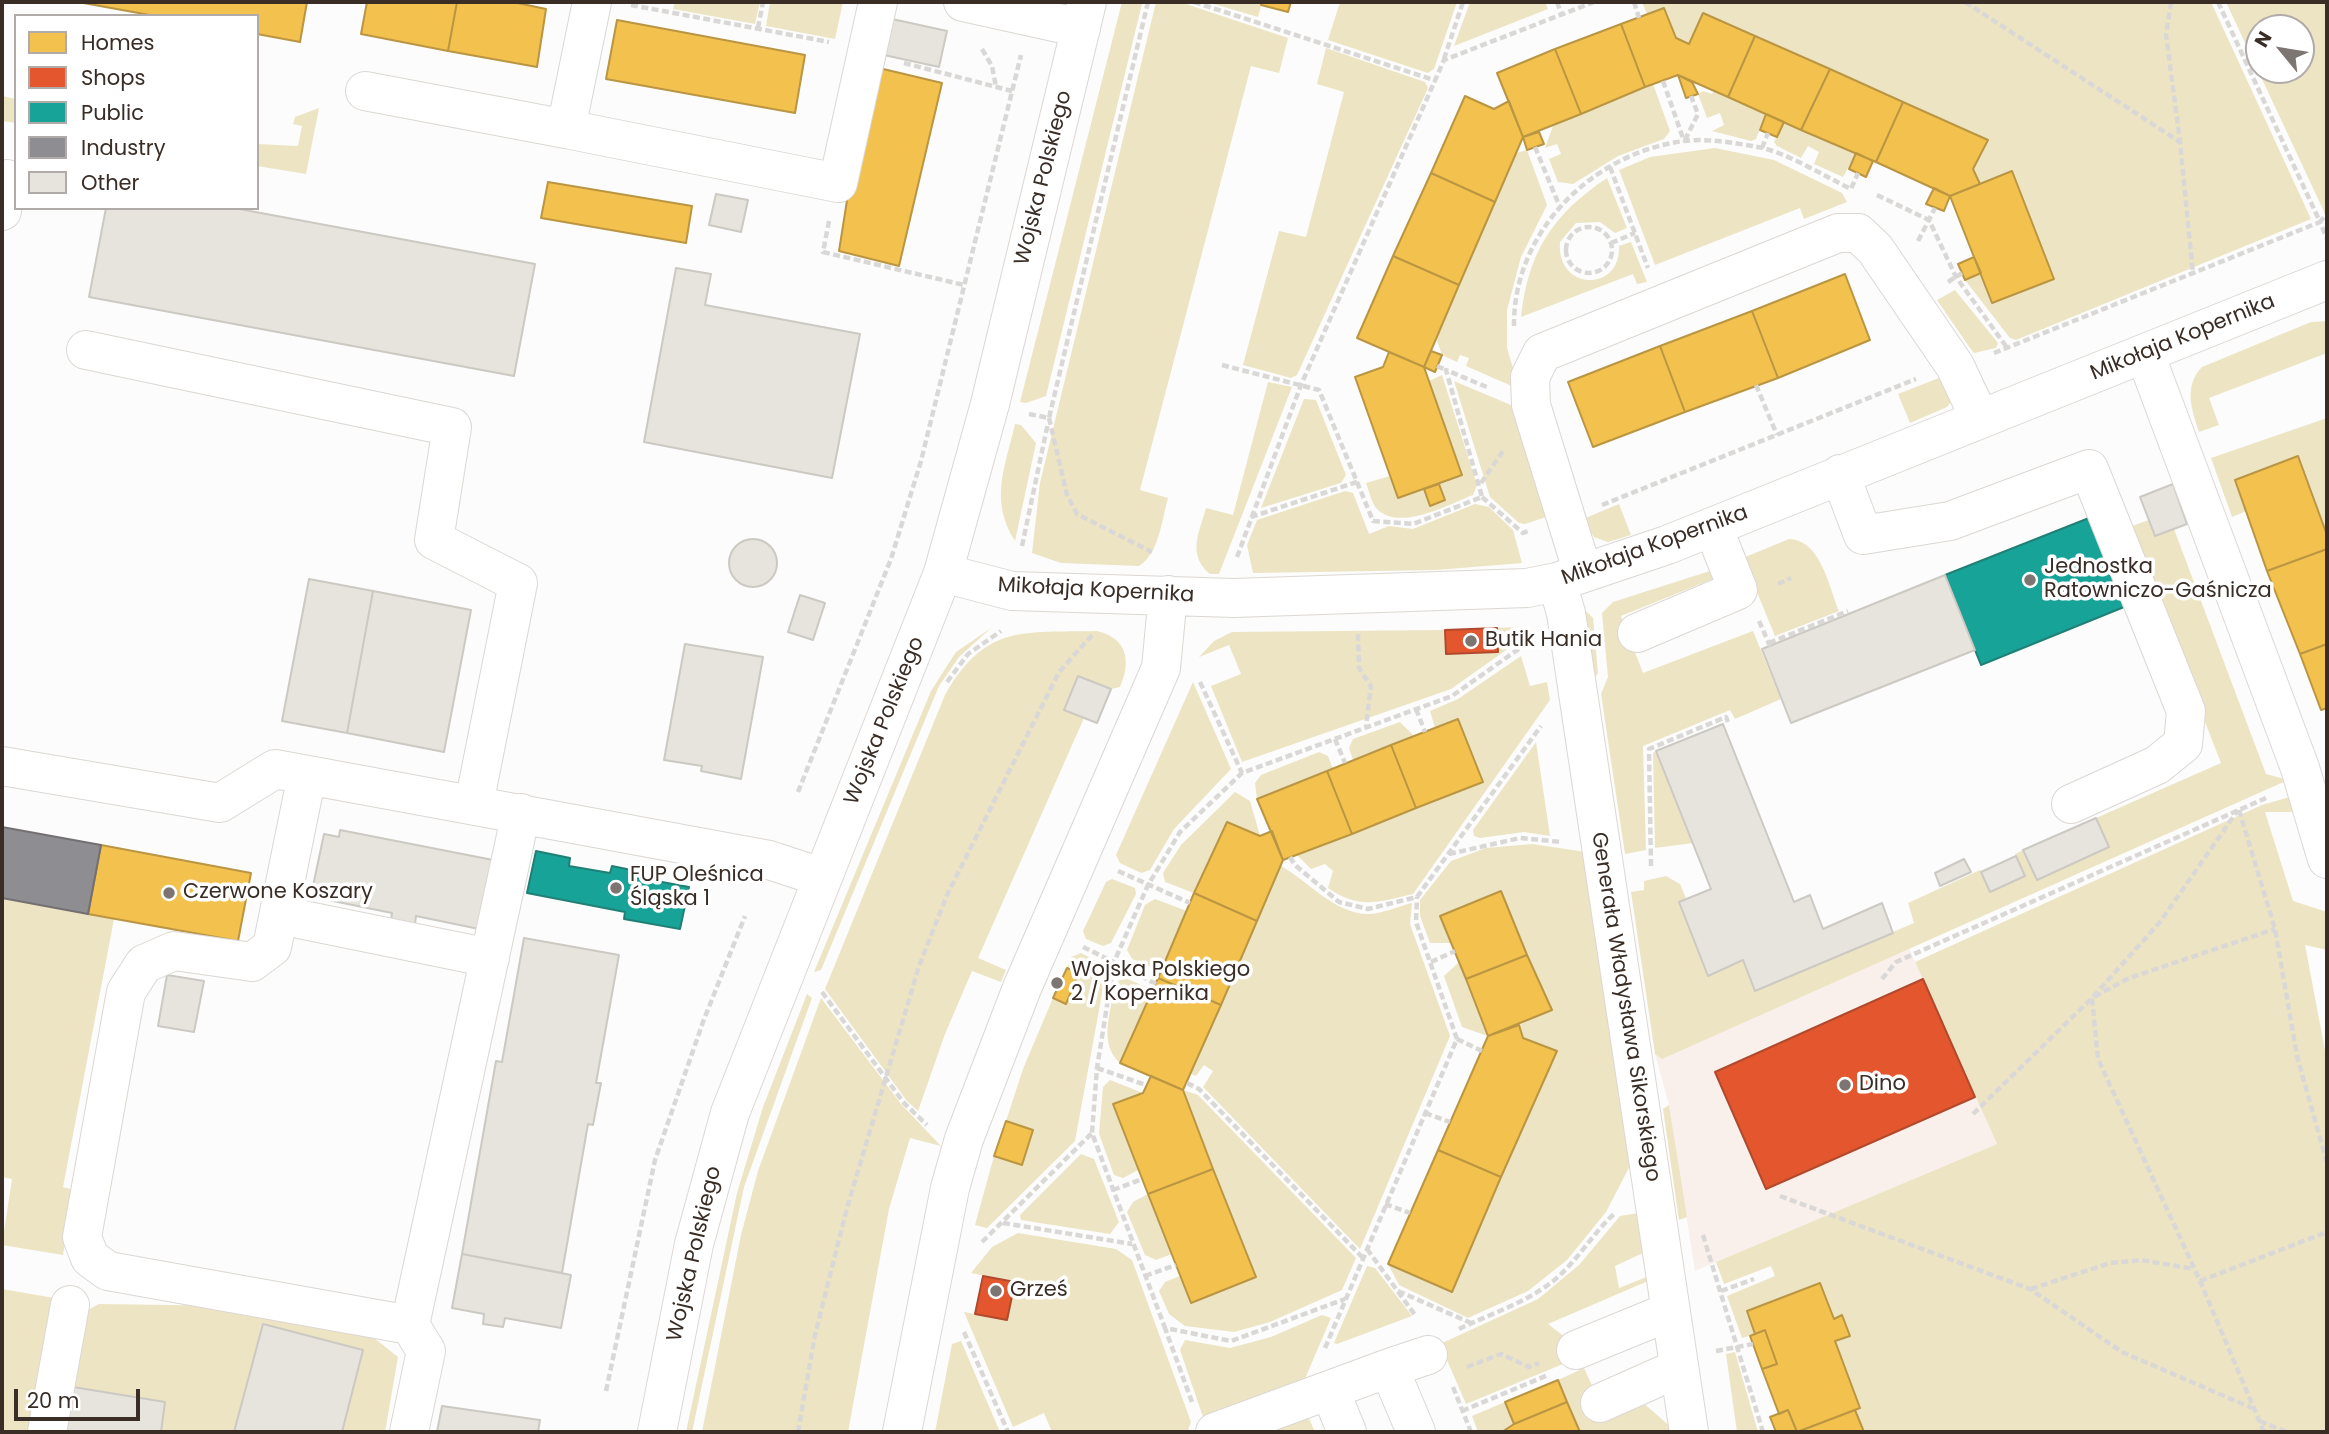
<!DOCTYPE html>
<meta charset="utf-8">
<style>
body{margin:0}
#map{position:relative;width:2329px;height:1434px;overflow:hidden;background:#fbfcfb;font-family:Poppins,sans-serif}
canvas{display:block}
.frame{position:absolute;inset:0;border:4px solid #392d26;pointer-events:none}
.legend{position:absolute;left:14px;top:14px;width:245px;height:196px;box-sizing:border-box;background:#fff;border:2px solid #b0aba8;margin:0;padding:9px 12px;list-style:none;font-size:21px;color:#392d26}
.legend li{display:flex;align-items:center;gap:14px;height:35px}
.legend b{width:35px;border:2px solid #b0aba8}
.north{position:absolute;left:2245px;top:14px;width:70px;height:70px;box-sizing:border-box;background:#fff;border:2px solid #b0aba8;border-radius:50%;rotate:300deg;font-size:19px;font-weight:700;line-height:28px;text-align:center;color:#392d26}
.north::after{content:'';display:block;margin:auto;width:24px;height:32px;background:#7d7571;clip-path:polygon(50% 0,100% 100%,50% 72%,0 100%)}
.scale{position:absolute;left:14px;top:1389px;width:126px;height:32px;box-sizing:border-box;border:4px solid #392d26;border-top:0;padding-left:9px;font-size:21px;line-height:24px;white-space:nowrap;color:#392d26;-webkit-text-stroke:5px #fff;paint-order:stroke}
</style>
<div id="map">
<canvas width="2329" height="1434"></canvas>
<div class="frame"></div>
<ul class="legend">
<li><b style="height:19px;background:#f2c14e"></b>Homes</li>
<li><b style="height:19px;background:#e4572e"></b>Shops</li>
<li><b style="height:19px;background:#17a398"></b>Public</li>
<li><b style="height:19px;background:#8d8d92"></b>Industry</li>
<li><b style="height:19px;background:#e7e3dd"></b>Other</li>
</ul>
<div class="north">N</div>
<div class="scale">20 m</div>
</div>
<script>
const ctx = document.querySelector('canvas').getContext('2d');
ctx.lineJoin = 'round';
function fillPath(path, color) {
  ctx.fillStyle = color;
  ctx.fill(path, 'evenodd');
}
function stroke(path, color, width, dash) {
  ctx.strokeStyle = color;
  ctx.lineWidth = width;
  ctx.lineCap = dash ? 'butt' : 'round';
  ctx.setLineDash(dash || []);
  ctx.stroke(path);
}
function label(font, color, halo, rows, align = 'center') {
  ctx.font = font + ' Poppins,sans-serif';
  ctx.lineWidth = 7;
  ctx.setLineDash([]);
  ctx.textBaseline = 'middle';
  ctx.strokeStyle = halo;
  ctx.fillStyle = color;
  for (const [text, x, y, turn = 0] of rows) {
    ctx.save();
    ctx.translate(x, y);
    ctx.rotate((+turn || 0) * Math.PI / 180);
    ctx.textAlign = isNaN(turn) ? turn : align;
    if (halo) ctx.strokeText(text, 0, 0);
    ctx.fillText(text, 0, 0);
    ctx.restore();
  }
}
fillPath(new Path2D(`
 M1907,944l90,200 -302,127 -26,-166 -14,-51z`), '#f9f0eb');
fillPath(new Path2D(`
 M675,2h85l-5,22 -82,-15z
 M770,2h73l-8,37 -69,-13z
 M1122,2l20,2 -96,392 -20,7 -6,-1z
 M1156,2h24l108,36 -9,35 -28,-7 -111,424 28,8c-6,21 -9,56 -29,68l-78,-3 -29,-10 8,-70z
 M1207,2h55l-4,15z
 M1340,2h117l-23,67 -6,4 -100,-33z
 M1470,2h75l3,7 -94,37z
 M1642,2h569l100,217 -295,121 -6,-2 -45,-58 16,-7 -2,-89 -6,-15 15,-29 -284,-127 -15,31 -13,-6 -12,-30 -17,6z
 M2226,2h101v216zM2301,28v42h-42v-42z
 M1326,48l99,34 3,6 -131,287 -6,3 -48,-13 36,-134 27,6 38,-145 -27,-8z
 M1653,84l17,47 -6,8 -46,17 -45,28 -15,-2 -9,-23 12,-5 -4,-10 -12,4 8,-22z
 M1703,91l9,3 2,-3 52,23 -10,25 -5,2 -39,-10 12,-6 -4,-12 -13,5 -9,-24z
 M2,96l14,3v24l-14,-2z
 M319,108l-13,66 -49,-8v-22l41,2 4,-20 -9,-2 2,-7z
 M1784,122l72,31 -13,24 -29,-13 5,-12 -11,-6 -7,12 -24,-12 -3,-4z
 M1715,148l59,12 68,33 5,9 -43,17 -4,-11 -145,57 -36,-95 31,-13z
 M1527,150l20,55 -26,52 -14,53v38l11,37 -4,2 -48,-21 3,-8 -9,-3 -3,7 -15,-7 -6,-17 80,-185z
 M1607,178l20,50 -12,5 -15,-11 -24,1 -16,19c-4,49 61,51 59,4l12,-4 16,40 -10,2 -4,-10 -112,43c7,-65 32,-103 86,-139z
 M1955,290l43,53 -2,5 -22,5 -4,-5 -33,-48z
 M2327,321v32l-118,45 10,27 -20,7c-7,-22 -16,-45 3,-65l109,-45z
 M1949,374l2,28 -4,5 -37,16 -12,-29z
 M1442,375l35,110 -4,10c-23,9 -74,37 -96,14 -5,-5 -8,-18 -11,-26l24,-7 8,22 26,-9 6,16 15,-5 -6,-16 23,-9 -33,-94z
 M1454,381l71,30 30,103 -30,10 -6,-1 -29,-26z
 M1268,382l24,5 -73,187h-9c-23,-19 -11,-41 -4,-66l27,7z
 M1304,399l12,1 30,75 -5,8 -80,25z
 M2327,418v117l-29,-79 -63,24 11,31 -14,6 -21,-59z
 M1015,424l6,1 15,18 -21,98c-26,-41 -10,-73 0,-117z
 M1345,491l8,2 16,41 20,-8 24,3 62,-25 14,3 24,23 9,33 -86,7 -183,3 -6,-28 10,-25z
 M1619,504l12,31 -23,7 -14,-5 -11,-18z
 M2149,520l6,16 19,-7 92,245 22,6 -626,279 -7,-5 -24,-162 13,-2v-9l22,-5 14,8 6,14 -7,4 28,73 36,-15 12,31 159,-68 -6,-20 72,-33 11,22 34,-16 -10,-22 8,-4 86,-3 -13,-29 125,-55 -92,-236z
 M1789,539c32,1 40,48 50,72l-64,25 -32,-78z
 M1713,570l2,8 -94,38 22,57 110,-42 28,68 -46,20 -5,-9 -87,36 3,104 -21,4 -24,-160 7,-17 -6,-64 11,-11z
 M1587,612l6,6 5,55 -4,6 -14,-65z
 M1515,627l11,9 -75,53 -209,73 -31,-76 30,-12 -12,-29 -30,12 15,-16 18,-9 213,-2 1,24 51,-2v-24z
 M991,628l-32,29 -20,29 -118,284 -7,2 117,-281 25,-39z
 M1097,631c31,7 34,31 23,56l-9,2 -33,-13 6,42 -106,240 28,12 -5,12 -29,-11 -27,63 -27,77 -11,-10 -82,-112 120,-294c41,-72 79,-62 152,-64z
 M1521,656l9,30 17,-4 3,18 -137,194c-35,8 -53,16 -85,-6l5,-17 -8,-7 -14,5 -14,-14 186,-73 -25,-63 -23,9 -5,-17 28,-12z
 M1193,682l38,87 -57,60 -24,41 -9,3 -21,-10 -4,-8z
 M1400,722l14,14 -61,24 -4,-12 4,-9z
 M1536,742l14,94 -26,-4 -44,6 -6,-2 -1,-6z
 M1656,751l37,92 -38,5 -2,-95z
 M1319,752l9,4 5,13 -76,30 -2,-16 6,-8z
 M1235,792l15,9 10,35 -33,-14 -33,71 -29,-11 -2,-9 18,-28z
 M2293,796l5,16h-33l28,89 34,11v38l-22,-5 22,116v371h-463l-9,-22 5,-3 -25,-66 15,-5 -8,-20 -8,3 -14,-36 -73,28 8,23 -13,4 -15,-42 48,-20 -4,-10 -47,18 -8,-22 281,-118 -82,-182 347,-157z
 M1532,844l54,8 47,308 -27,52 -39,48 -39,31 -60,27 -69,-33 -11,-21 64,28 104,-241 -33,-13 -4,-13 30,-14 -48,-120 -61,25 12,27h-22l-10,-27v-16l31,-39 35,-13z
 M1281,866c27,15 54,48 87,48 14,0 31,-8 44,-11l-2,21 40,112 -90,213 -157,-162 10,-16 -9,-6 -8,11 -5,-2z
 M1112,879l23,9 1,6 -25,49 -8,3 -17,-7 -3,-8 23,-49z
 M2,898l112,21 -51,268 11,3 -11,65 -61,-10 10,-66 -10,-2z
 M1155,899l32,12 -26,60 -29,-12 -5,-9 18,-45z
 M1081,953l21,11 4,8 -31,169 -88,87 -12,-3 19,-69 28,9 11,-34 -27,-10 17,-52 30,-71 13,6 12,-31 -11,-5 4,-11z
 M1459,962l29,74 -26,-9 -18,-51z
 M1125,978l28,12 -33,73c-23,-20 -8,-55 -4,-81z
 M807,994l5,4 -68,189 -52,245h-6l51,-239 26,-86z
 M821,998l80,106 40,42 -31,-8 -21,71 -41,223h-146l39,-197 17,-64z
 M1110,1080l33,13 -29,11 24,66 -15,8 -9,-3 -15,-41 4,-47z
 M1183,1090l15,5 158,163 -14,32 -72,32 -36,10 -49,-6 -16,-12 -10,-23 6,-9 15,-6 33,-107z
 M1669,1105l18,112 -8,3 -16,-111z
 M1081,1154l13,5 25,63 -9,12 -89,-14 -1,-5z
 M1148,1194l24,60 -16,6 -11,-5 -18,-43 6,-10z
 M1639,1213l6,39 -30,14 4,22 30,-12 -1,5 -100,43 26,20 6,13 -114,47 -26,-60 98,-45 41,-34 41,-49z
 M1018,1233l98,16 16,11 59,162 -3,8 -136,2 -8,-19 -31,14 -49,-115 43,8 7,-38 -43,-9 21,-26z
 M1367,1266l8,2 37,48 -75,28 -3,-1z
 M2,1289l52,9 -24,134h-28z
 M99,1304l138,2 137,32 24,19 -13,75h-224l4,-30 -98,-16 19,-75z
 M1322,1315l9,3 -30,70 -90,33 -8,-4 -23,-67 5,-10 45,8 41,-11z
 M961,1341l39,91h-65l17,-88z
 M1735,1352l23,80h-21l-11,-78z
 M1584,1368l22,48 35,-15 31,27 1,4h-93l-22,-52z
 M1505,1402l9,22 -12,8h-24l-6,-16z
 M1307,1414l8,18h-58z`), '#ede4c3');
const homes = new Path2D(`
 M78,2h229l-7,40 -43,-8v-18h-102z
 M367,2h90l-9,49 -87,-17z
 M457,2h56l33,7 -9,58 -89,-16z
 M1262,2h29l-3,10 -27,-7z
 M1664,8l12,30 13,6 14,-31 52,23 -27,61 -50,-22 -33,12 -24,-63z
 M617,20l188,35 -10,58 -189,-34z
 M1621,24l24,63 -64,27 -26,-65z
 M1755,36l75,33 -29,61 -73,-33z
 M1555,49l26,65 -58,23 -26,-64z
 M879,68l63,15 -43,183 -60,-15 9,-57z
 M1830,69l73,33 -27,60 -75,-32z
 M1678,75l14,7 6,12 -12,4z
 M1465,96l29,13 15,-8 14,36 -28,65 -64,-29z
 M1903,102l85,38 -15,29 7,15 -30,12 -74,-34z
 M1766,114l18,8 -7,15 -17,-7z
 M1539,132l5,12 -17,6 -4,-13z
 M1856,153l17,8 -7,16 -17,-8z
 M2012,171l42,108 -62,24 -42,-107z
 M1431,173l64,29 -36,83 -66,-29z
 M548,182l144,24 -6,37 -145,-25z
 M1934,188l16,8 -6,15 -18,-7z
 M1393,256l66,29 -35,82 -67,-29z
 M1974,257l7,16 -16,7 -7,-16z
 M1845,274l25,66 -92,38 -26,-67z
 M1752,311l26,67 -93,34 -25,-66z
 M1660,346l25,66 -92,35 -25,-65z
 M1431,351l11,4 -7,17 -11,-5z
 M1389,352l35,15 38,108 -64,23 -43,-121 28,-10z
 M2298,456l29,79v14l-60,22 -32,-91z
 M1439,484l6,16 -15,6 -6,-17z
 M2327,549v95l-27,10 -33,-83z
 M2327,644v64l-6,2 -21,-56z
 M1458,719l25,63 -67,26 -25,-63z
 M1391,745l25,63 -64,26 -25,-63z
 M1327,771l25,63 -69,26 -26,-61z
 M1227,822l33,14 12,-5 11,29 -26,61 -63,-28z
 M101,845l150,28 -13,68 -150,-27z
 M1501,891l26,64 -61,24 -26,-63z
 M1194,893l63,28 -36,84 -63,-27z
 M1527,955l25,55 -64,26 -22,-57z
 M1067,968l12,5 -13,31 -13,-6z
 M1158,978l63,27 -38,85 -63,-27z
 M1519,1025l4,13 34,13 -56,126 -63,-27 50,-114z
 M1151,1076l32,14 30,79 -65,25 -35,-90 30,-11z
 M1006,1121l27,9 -11,35 -28,-9z
 M1438,1150l63,27 -49,115 -64,-28z
 M1213,1169l43,108 -65,26 -43,-109z
 M1820,1283l14,36 8,-4 8,21 -15,5 25,67 -63,24 -9,-22 -9,4 -17,-45 15,-5 -12,-34 -10,4 -8,-23z
 M1765,1330l12,34 -15,5 -12,-33z
 M1558,1380l9,22 -53,22 -9,-22z
 M1567,1402l13,30h-78l12,-8z
 M1788,1410l9,22h-21l-6,-15z
 M1855,1410l9,22h-67z`);
fillPath(homes, '#f2c14e');
stroke(homes, '#ba9542', 2);
const shops = new Path2D(`
 M1497,628l1,24 -52,2 -1,-24z
 M1923,979l52,118 -209,92 -51,-117z
 M983,1276l32,6 -8,38 -32,-6z`);
fillPath(shops, '#e4572e');
stroke(shops, '#b14a2c', 2);
const public = new Path2D(`
 M2089,518l35,89 -143,58 -36,-90z
 M536,851l34,7 -1,8 41,7 2,-7 24,5 -1,6 54,10 -9,42 -56,-10 1,-7 -98,-19z`);
fillPath(public, '#17a398');
stroke(public, '#218076', 2);
const industry = new Path2D(`
 M2,827l99,18 -13,69 -86,-16z`);
fillPath(industry, '#8d8d92');
stroke(industry, '#747072', 2);
const building = new Path2D(`
 M892,19l55,12 -8,36 -55,-12z
 M716,194l32,6 -7,32 -32,-7z
 M106,208h128l301,56 -21,112 -425,-79z
 M676,268l35,6 -6,31 155,29 -28,144 -188,-36z
 M2173,484l14,40 -32,12 -15,-39z
 M729 563a24 24 0 1 1 48 0a24 24 0 1 1-48 0Z
 M1945,575l30,75 -184,73 -29,-74z
 M309,579l64,12 -26,142 -65,-12z
 M373,591l98,19 -27,142 -97,-19z
 M800,595l25,8 -12,37 -25,-8z
 M685,644l78,13 -22,122 -40,-8 1,-5 -38,-6z
 M1078,676l33,13 -14,34 -33,-13z
 M1723,724l71,178 16,-7 13,34 59,-26 11,30 -138,58 -12,-31 -35,16 -29,-74 32,-13 -55,-138z
 M2096,818l13,29 -72,33 -14,-30z
 M340,830l153,30 -14,69 -63,-13 -1,8 -24,-5 1,-6 -64,-13 2,-11 -17,-3 11,-52 15,3z
 M2016,856l9,20 -35,16 -9,-20z
 M1964,859l7,13 -31,14 -5,-13z
 M524,938l95,17 -23,128h5l-8,42 -5,-1 -26,149 -100,-19 34,-193 6,1z
 M167,975l37,6 -10,51 -36,-6z
 M462,1254l109,21 -10,53 -56,-10 -2,9 -20,-3 1,-10 -32,-6z
 M263,1324l100,26 -21,82h-108z
 M67,1386l98,16 -4,30h-102z
 M442,1406l98,14 -2,12h-101z`);
fillPath(building, '#e7e3dd');
stroke(building, '#ccc9c3', 2);
const minor = new Path2D(`
 M592,2l-26,127 272,54 40,-181
 M963,2l118,26
 M365,91l201,38
 M2,211l5,-32
 M86,350l366,77 -18,113 84,43 -44,221
 M2145,354l155,414 27,91
 M1840,474l23,61 87,-14 139,-52 97,242 -3,33 -26,21 -86,39
 M943,573l69,18 222,7 293,-10 30,-6 110,-37 660,-265
 M1583,573l-52,-168 -1,-28 12,-24 296,-120h20l17,16 80,117 25,53
 M1557,582l9,31 123,819
 M1637,633l101,-43 -25,-63
 M2,766l218,37 55,-34 494,91 52,17
 M307,775l-35,172 -20,15 -78,-11 -30,13 -18,28 -44,245 8,21 18,13 302,54 111,-512
 M279,915l211,43
 M1576,1350l95,-39
 M1389,1368l39,-13
 M1330,1391l17,41
 M1600,1403l79,-35
 M47,1432l23,-127
 M409,1432l17,-81 -16,-26
 M902,1432l48,-244 14,-49 58,-151 139,-320 7,-73
 M1215,1432l174,-64 27,64`);
const major = new Path2D(`
 M657,1432l37,-188 36,-131 213,-540 47,-169 97,-402`);
stroke(minor, '#dcd7d3', 40);
stroke(major, '#dcd7d3', 40);
stroke(new Path2D(`
 M1194,2l243,79
 M1557,2l4,11
 M1634,2l5,16
 M1965,2l215,140 13,132
 M2171,2l-5,33 14,106
 M2218,2l102,220 7,-9
 M631,5l198,37
 M758,28l5,-26
 M982,49l10,17 4,21
 M1444,59l19,-57
 M904,63l108,28
 M1663,81l21,60
 M1685,140l13,-26 -7,-18
 M1535,147l24,58
 M1762,148l6,-15
 M1610,167l38,101
 M1877,195l52,25 27,57 52,72
 M829,221l-6,31 141,33
 M1566 250a23 23 0 1 1 46 0a23 23 0 1 1-46 0Z
 M1918,241l17,-33
 M1611,243l24,-10
 M1948,282l14,-9
 M1514,326c-1,-94 78,-173 170,-185 23,-3 51,2 74,6 28,5 66,29 93,42l7,-16
 M1994,353l326,-131 7,17
 M1222,365l97,25 38,92 -106,35
 M1437,366l9,4
 M1756,385l21,50
 M1029,414l20,4 99,-416
 M1049,418l18,77 10,19 75,38
 M1357,482l16,39 40,3 69,-27 -36,-127 43,18
 M1481,483l22,-32
 M1482,497l41,36 5,-2
 M1602,505l314,-126
 M1022,546l26,-123
 M1237,557l64,-172 143,-325 150,-58
 M1778,584l13,-6
 M1759,621l11,25
 M1358,634l1,34 12,18 -5,41
 M1769,643l79,-32
 M947,682l21,-28 33,-23
 M1200,682l42,91
 M1416,709l9,23
 M1335,739l10,24
 M798,792l93,-233 30,-98 100,-406
 M2239,810l36,119 22,127 30,107
 M1449,854l71,-16 41,4
 M1290,857l5,8 44,37 29,7 49,-12 124,-171
 M1651,866l-2,-117 77,-32 2,5
 M1118,871l72,32
 M1083,947l31,15 -17,106 -5,65 73,195
 M1431,962l24,-11
 M1882,979l14,-17 370,-164
 M1156,984l-42,-22 34,-77 32,-53 62,-59 210,-77 78,-55
 M822,992l82,111 23,22
 M1457,1039l25,12
 M1097,1068l49,17
 M1187,1083l12,6 164,169
 M1425,1113l25,9
 M1973,1114l119,-116 68,-76 78,-112
 M1113,1190l29,-11
 M1780,1196l250,93 92,63 130,56
 M1385,1204l25,9
 M1003,1223l129,21
 M1703,1235l60,197
 M982,1242l110,-109
 M1367,1249l48,66
 M1145,1276l31,-11
 M2200,1281l127,-49
 M2031,1289l79,-26 31,-3 53,9
 M1398,1291l73,32
 M1721,1291l33,-12
 M1459,1329c31,-15 66,-26 93,-47 25,-20 40,-48 63,-69
 M964,1332l44,100
 M1325,1348l132,-309 -41,-117 1,-25
 M1716,1351l37,-7
 M1467,1367l34,-13 28,13 10,-4
 M1453,1387l18,45
 M606,1391l49,-231 48,-138 42,-106
 M1192,1402l-27,-74 66,13 114,-42
 M1462,1411l86,-36
 M2260,1421l26,11
 M798,1432l17,-97 32,-127 72,-242 28,-71 112,-223 34,-38
 M2264,1432l-64,-151 -102,-222 -6,-61 37,-20 146,-49`), '#d9d8d7', 4.5, [7, 3.5]);
stroke(minor, '#fefffe', 38);
stroke(major, '#fefffe', 38);
for (const [x, y, r, color] of [
 [2030,580,7,"#7d7571"],
 [1471,641,7,"#7d7571"],
 [616,888,7,"#7d7571"],
 [169,893,7,"#7d7571"],
 [1057,983,7,"#7d7571"],
 [1845,1085,7,"#7d7571"],
 [996,1291,7,"#7d7571"]
]) {
  const dot = new Path2D();
  dot.arc(x, y, r, 0, 2 * Math.PI);
  ctx.fillStyle = color;
  ctx.fill(dot);
  stroke(dot, '#fff', 2.5);
}
label('21px', '#392d26', '#fff', [
 ["Wojska Polskiego",1044,178,-76],
 ["Mikołaja Kopernika",2183,338,-22],
 ["Mikołaja Kopernika",1655,546,-20],
 ["Mikołaja Kopernika",1096,591,3],
 ["Wojska Polskiego",885,721,-68],
 ["Generała Władysława Sikorskiego",1625,1007,81],
 ["Wojska Polskiego",695,1254,-77]
]);
label('21px', '#392d26', '#fff', [
 ["Jednostka",2044,568],
 ["Ratowniczo-Gaśnicza",2044,592],
 ["Butik Hania",1485,641],
 ["FUP Oleśnica",630,876],
 ["Śląska 1",630,900],
 ["Czerwone Koszary",183,893],
 ["Wojska Polskiego",1071,971],
 ["2 / Kopernika",1071,995],
 ["Dino",1859,1085],
 ["Grześ",1010,1291]
], 'left');
</script>
